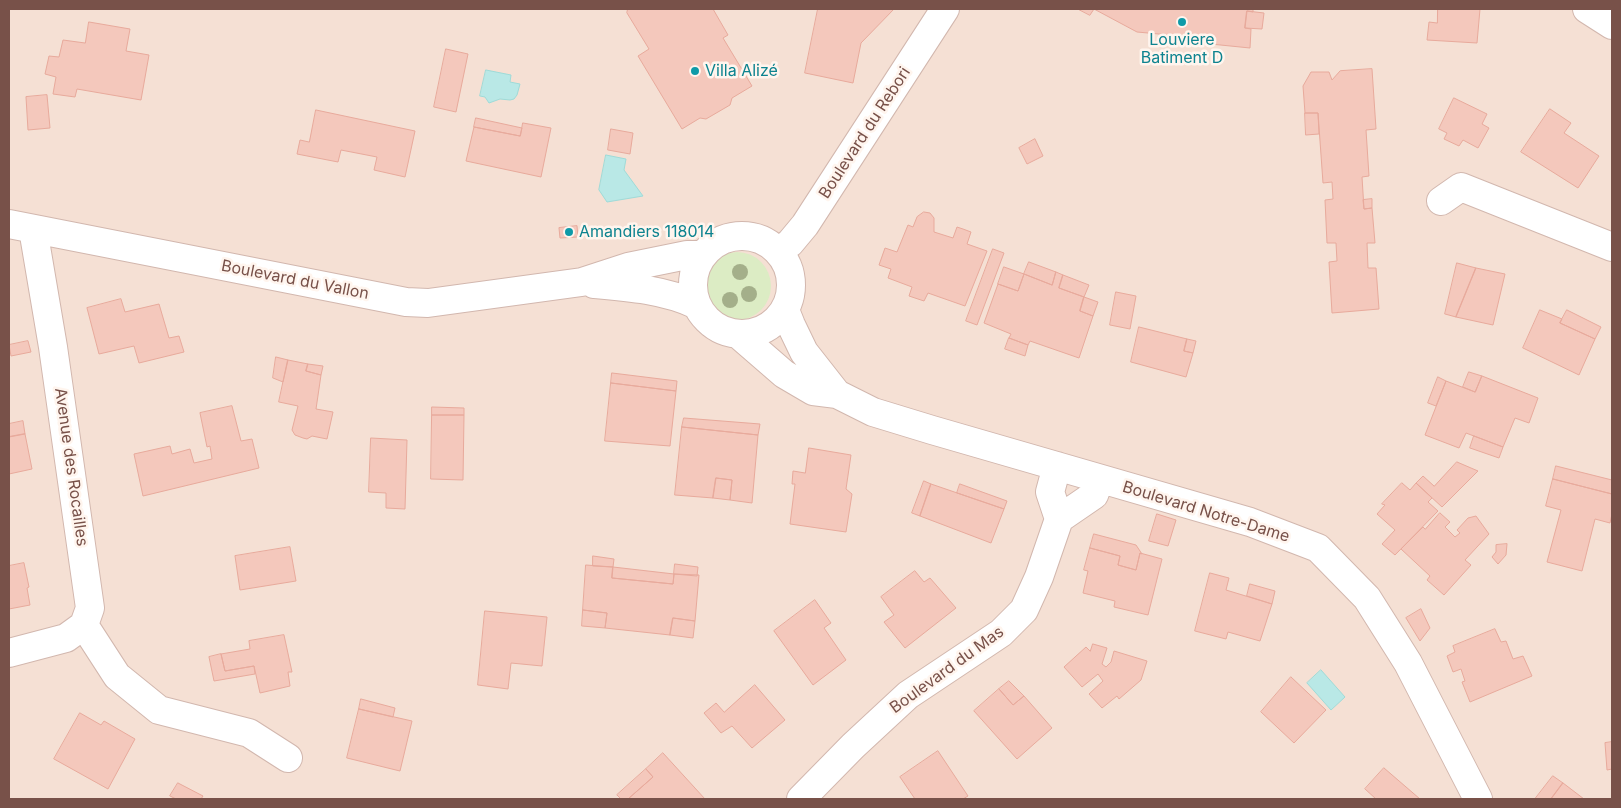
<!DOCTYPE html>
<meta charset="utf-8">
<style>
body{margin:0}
#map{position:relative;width:1621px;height:808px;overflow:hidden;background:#fdf0e6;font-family:Inter,sans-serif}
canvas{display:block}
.frame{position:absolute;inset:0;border:10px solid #785149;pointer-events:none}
</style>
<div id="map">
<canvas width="1621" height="808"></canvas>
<div class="frame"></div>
</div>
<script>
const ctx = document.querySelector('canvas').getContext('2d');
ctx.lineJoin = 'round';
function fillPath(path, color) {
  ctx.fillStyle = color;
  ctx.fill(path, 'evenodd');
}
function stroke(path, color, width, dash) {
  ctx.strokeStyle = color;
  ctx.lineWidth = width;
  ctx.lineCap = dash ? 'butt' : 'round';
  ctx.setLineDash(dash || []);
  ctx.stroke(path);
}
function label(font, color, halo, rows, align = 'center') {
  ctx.font = font + ' Inter,sans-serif';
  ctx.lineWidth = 5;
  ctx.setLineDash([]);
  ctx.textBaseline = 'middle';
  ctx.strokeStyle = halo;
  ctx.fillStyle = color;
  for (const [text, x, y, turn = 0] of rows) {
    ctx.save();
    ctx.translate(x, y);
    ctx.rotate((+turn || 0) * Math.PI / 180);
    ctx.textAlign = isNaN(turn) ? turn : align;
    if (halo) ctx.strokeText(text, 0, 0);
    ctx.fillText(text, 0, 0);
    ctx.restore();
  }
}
fillPath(new Path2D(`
 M9,9h1603v790h-1603z`), '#f5e0d4');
fillPath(new Path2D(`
 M703 286a34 34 0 1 1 68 0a34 34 0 1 1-68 0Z`), '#dcecc4');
const water = new Path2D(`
 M486,70l25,5 -1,7 10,2 -3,11 -3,4 -4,1 -10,-1 -11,4 -4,-6 -5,-1z
 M606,155l20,4 -2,11 19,26 -36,6 -8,-12z
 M1321,670l24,27 -14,13 -24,-27z`);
fillPath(water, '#b9e8e6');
stroke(water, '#9fdbd8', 1);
const building = new Path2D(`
 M628,9h85l15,26 -5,3 29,48 -20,12 -2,7 -24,14 -6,-1 -18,11 -44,-73 11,-7 -22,-36z
 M818,9h76l-33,34 -8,40 -48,-10z
 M1078,9h175v3l-6,-1 -2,17 6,1 -1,19 -59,-6 1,-5 -55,-5 -43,-23 -4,6z
 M1438,9h42l-3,34 -50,-3 2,-18 8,1z
 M1247,11l17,2 -2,16 -17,-1z
 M89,22l41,7 -4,22 23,4 -8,45 -64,-11 -2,8 -22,-3 3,-17 -11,-3 4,-18 10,1 4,-17 22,3z
 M446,49l22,5 -12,58 -22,-5z
 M1372,69l4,60 -10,1 3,46 -7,1 2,32 8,-1 3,35h-8l1,25h8l3,41 -47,4 -3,-51 8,-1 -1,-18h-9l-2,-43 8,-1 -1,-17 -9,1 -5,-70h-13l-2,-27 8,-14h18l3,8 8,-9z
 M47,95l3,33 -22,2 -2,-33z
 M1454,98l33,16 -5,10 7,4 -11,20 -15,-8 -4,6 -15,-7 3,-6 -8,-4z
 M1550,109l21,14 -7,10 35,23 -21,32 -57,-36z
 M316,110l99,21 -10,46 -31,-7 3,-13 -36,-7 -3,12 -41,-8 3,-14 9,2z
 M1305,113h13l1,21 -13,1z
 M476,118l46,10 -2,8 -46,-9z
 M523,123l28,5 -10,49 -75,-16 8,-34 46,9z
 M611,129l22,4 -3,21 -22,-4z
 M1035,139l8,17 -16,8 -8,-16z
 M1372,199v9l-8,1 -1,-9z
 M924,212l6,1 4,5v14l19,6 4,-11 6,2 8,3 -4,12 20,7 -22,55 -37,-13 -4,8 -15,-5 3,-9 -24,-9 3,-9 -12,-4 6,-17 12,4 11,-27 5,2 4,-10z
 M577,226l1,11 -18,1 -1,-10z
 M993,249l11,4 -27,72 -11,-4z
 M1029,262l27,10 -4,13 -28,-11z
 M1457,263l19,5 -20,49 -11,-3z
 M1004,267l20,7 -6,17 -20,-7z
 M1476,268l29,6 -12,51 -37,-8z
 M1056,272l7,3 -4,13 25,9 -4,14 13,5 -14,42 -49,-17 -2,4 -19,-7 2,-4 -27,-11 14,-39 20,7 6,-17 28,11z
 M1063,275l26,10 -5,12 -25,-9z
 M1116,292l20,4 -6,33 -20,-4z
 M1084,297l14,5 -5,14 -13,-5z
 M121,299l4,13 34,-8 10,34 10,-2 5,16 -45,11 -5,-17 -35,8 -12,-46z
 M1540,310l22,9 -2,4 35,16 -16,36 -56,-27z
 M1567,310l34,17 -6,12 -35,-16z
 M1139,327l48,12 -3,12 9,2 -7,24 -55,-15z
 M1009,338l19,7 -3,11 -20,-7z
 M1187,339l9,2 -3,12 -9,-2z
 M28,341l3,11 -20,4 -2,-11z
 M276,357l12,3 -5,22 -10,-4z
 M288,360l20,4 -2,7 15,4 -5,34 17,3 -6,27 -15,-3 -5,3 -4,-1 -8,-3 -3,-5 6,-24 -19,-4z
 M308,364l15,2 -2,9 -15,-4z
 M1469,372l13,4 -7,16 -12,-5z
 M612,373l65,8 -1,10 -65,-8z
 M1482,376l56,22 -9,25 -14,-5 -12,29 -37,-14 -7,15 -34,-13 21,-54 29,11z
 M1438,377l8,4 -10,25 -8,-3z
 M611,383l65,8 -6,55 -65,-5z
 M232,406l9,35 11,-2 7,29 -116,28 -9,-42 36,-8 2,8 18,-5 4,14 18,-4 -2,-13 -3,1 -7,-34z
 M432,407l32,1v7h-32z
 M432,415h32l-1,65 -32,-1z
 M684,418l76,6 -2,11 -76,-8z
 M23,421l2,13 -16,3v-13z
 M682,427l76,8 -6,68 -22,-3 2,-20 -16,-2 -3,20 -38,-3z
 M25,434l7,35 -23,5v-37z
 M1474,436l29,11 -4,11 -29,-10z
 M371,438l36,2 -2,69 -19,-1v-15l-17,-1z
 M809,448l42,7 -5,34 6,5 -6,38 -56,-8 5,-40h-3l1,-13 12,2z
 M1457,462l21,9 -36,36 -26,-24 7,-7 11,10z
 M1556,466l56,14v14l-59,-15z
 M716,478l16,2 -2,20 -17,-2z
 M1553,479l59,15v20l-2,9 -15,-4 -13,52 -35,-9 14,-52 -15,-4z
 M924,481l7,3 -11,32 -8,-3z
 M1402,483l8,7 6,-7 16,15 -4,4 10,9 -43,44 -13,-11 13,-14 -18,-16 8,-9 -3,-1z
 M931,484l73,25 -13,34 -71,-27z
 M960,484l47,17 -3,8 -47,-16z
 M1440,513l10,9 -5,5 10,10 5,-4 -3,-3 11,-12 8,-2 13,18 -24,26 6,5 -27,30 -17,-15 3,-4 -29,-27 22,-22 2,2z
 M1157,514l19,6 -8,26 -19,-5z
 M1094,534l42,11 6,9 -2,-1 -4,17 -18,-5 2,-9 -30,-8z
 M1507,544l-1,11 -8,9 -6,-7 4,-5v-7z
 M290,547l6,34 -56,9 -5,-34z
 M1090,548l30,8 -2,9 18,5 4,-17 22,6 -14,56 -34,-8 1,-6 -32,-8 5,-22 -4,-1z
 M593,556l21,3 -1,8 -20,-1z
 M24,563l5,24 -2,1 3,17 -21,4v-43z
 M675,564l23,3 -1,9 -23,-2z
 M586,565l27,2 -1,11 61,6 1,-10 25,1 -4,46 -22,-3 -3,17 -65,-7 2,-15 -24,-3z
 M613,567l61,7 -1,10 -61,-6z
 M915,571l9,11 6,-4 26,30 -51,40 -21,-26 10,-7 -13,-18z
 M1210,573l19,5 -3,12 46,14 -12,37 -32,-9 -2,7 -31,-8z
 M1250,584l25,7 -3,13 -25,-8z
 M815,600l16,23 -7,5 22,32 -33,25 -39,-54z
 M1421,609l9,19 -10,13 -14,-23z
 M583,610l24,3 -2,15 -23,-2z
 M485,611l62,6 -5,49 -31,-3 -3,26 -30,-4z
 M673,618l22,3 -2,17 -23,-3z
 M1495,629l6,13 5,-1 7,18 10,-3 9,20 -62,26 -8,-20 3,-1 -4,-12 -8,3 -6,-16 8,-4 -2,-6z
 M284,635l8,37h-4l2,14 -30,7 -6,-27 -29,5 -4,-17 29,-5 -1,-8z
 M1093,644l14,4 -5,16 4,3 5,-5 3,-11 33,10 -6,19 -22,19 -2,-3 -15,12 -13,-14 14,-13 -5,-7 -16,13 -18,-20 22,-20 4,4z
 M221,654l4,17 29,-5 1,8 -41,7 -5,-24z
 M1291,677l35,33 -32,33 -33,-31z
 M1009,681l15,15 -11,9 -14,-16z
 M755,685l30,35 -33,28 -20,-22 -11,7 -17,-20 12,-10 8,9z
 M999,689l14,16 11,-9 28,32 -35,31 -43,-48z
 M361,699l34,9 -2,9 -34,-8z
 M359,709l53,12 -12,50 -53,-13z
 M80,713l21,12 3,-4 31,18 -27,50 -54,-30z
 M1612,742v27l-5,1 -2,-27z
 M938,751l30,45 -5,3h-48l-15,-22z
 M663,753l42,46h-77l25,-22 -7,-8z
 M1384,768l36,31h-44l-11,-10z
 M646,769l7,8 -25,22h-7l-4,-4z
 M1553,776l10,7 -12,16h-16z
 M178,783l25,13 -2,3h-25l-6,-3z
 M1563,783l21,16h-33z`);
fillPath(building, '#f4c8bc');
stroke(building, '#e8aa9c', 1);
const minor = new Path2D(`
 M1587,9l25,16
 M1441,201l20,-14 151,60
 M9,224l397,78 22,1 154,-21 46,-15 59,-12h16
 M693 285a49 49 0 1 1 98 0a49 49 0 1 1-98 0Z
 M779,251l11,-8 15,-18 140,-216
 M594,284c35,3 71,6 103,21
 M785,310l6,15 13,27 33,42
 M739,335l45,39 29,17 24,3 36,18 59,18 318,92 68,26 49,50 41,65 70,136
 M1057,466l-7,26 9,27
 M84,625l33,51 42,34 90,23 39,25
 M9,653l57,-15 18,-13 6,-17 -37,-261 -20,-118
 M801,799l52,-53 55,-51 93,-62 23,-23 15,-33 20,-58 35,-24 6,-16`);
stroke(minor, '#d2b7ae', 30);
stroke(minor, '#fff', 28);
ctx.fillStyle = '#a4af8a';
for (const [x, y] of [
 [740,272],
 [749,294],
 [730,300]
]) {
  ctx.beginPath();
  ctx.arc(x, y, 8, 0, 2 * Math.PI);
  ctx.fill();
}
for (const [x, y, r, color] of [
 [1182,22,5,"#0f9aa8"],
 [695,71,5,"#0f9aa8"],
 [569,232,5,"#0f9aa8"]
]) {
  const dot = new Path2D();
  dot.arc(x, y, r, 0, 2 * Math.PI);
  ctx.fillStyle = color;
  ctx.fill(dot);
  stroke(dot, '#fff5ee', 2);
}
label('16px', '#0d838f', '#fff5ee', [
 ["Louviere",1182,40,"center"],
 ["Batiment D",1182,58,"center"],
 ["Villa Alizé",705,71],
 ["Amandiers 118014",579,232]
], 'left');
label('16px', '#785149', '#fff5ee', [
 ["Boulevard du Rebori",865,133,-57],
 ["Boulevard du Vallon",295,280,11],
 ["Avenue des Rocailles",71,467,82],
 ["Boulevard Notre-Dame",1206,512,17],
 ["Boulevard du Mas",947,670,-36]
]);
</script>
